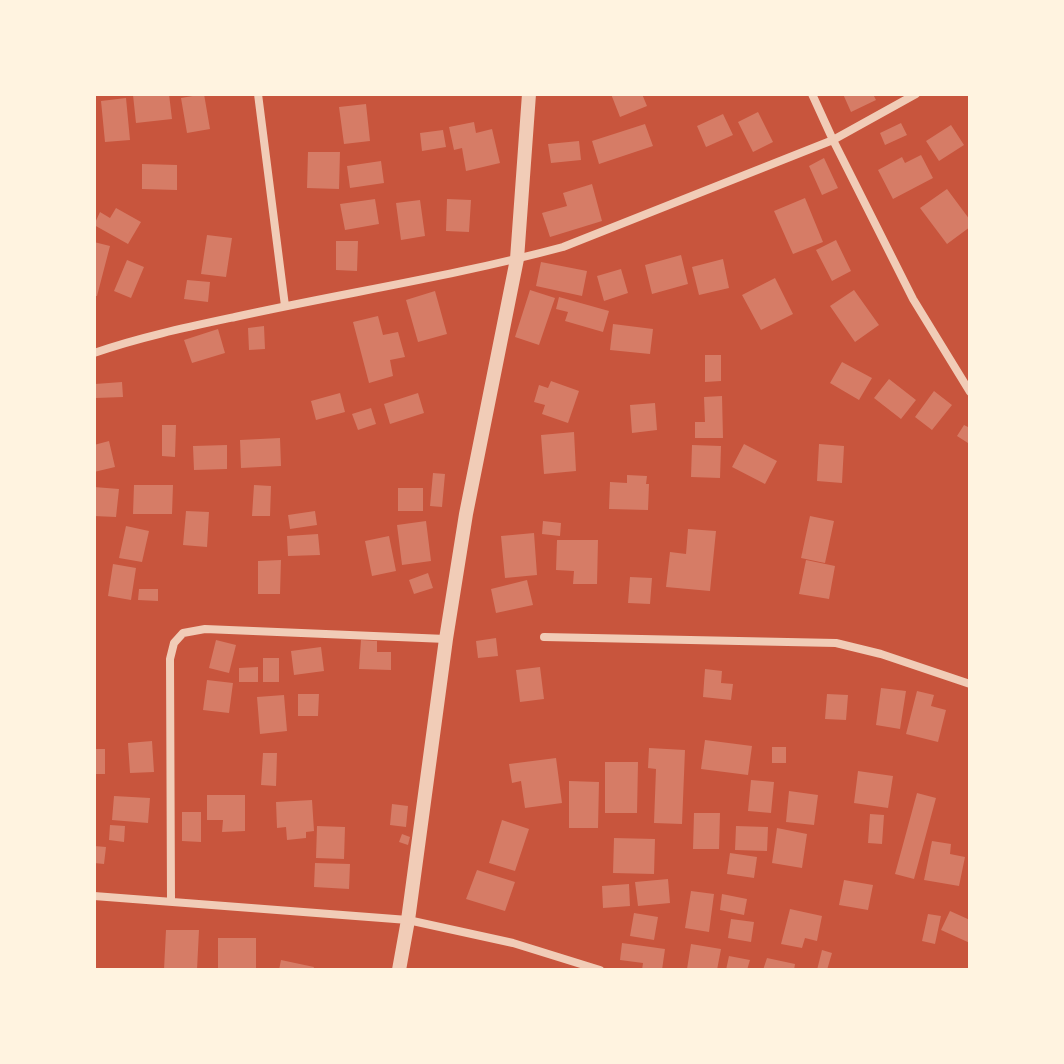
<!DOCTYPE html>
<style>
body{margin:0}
#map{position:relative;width:1064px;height:1064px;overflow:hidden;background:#c8553d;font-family:Signika,sans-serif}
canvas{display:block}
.frame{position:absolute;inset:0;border:96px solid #fff3e0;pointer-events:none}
</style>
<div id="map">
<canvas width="1064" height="1064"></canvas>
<div class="frame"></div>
</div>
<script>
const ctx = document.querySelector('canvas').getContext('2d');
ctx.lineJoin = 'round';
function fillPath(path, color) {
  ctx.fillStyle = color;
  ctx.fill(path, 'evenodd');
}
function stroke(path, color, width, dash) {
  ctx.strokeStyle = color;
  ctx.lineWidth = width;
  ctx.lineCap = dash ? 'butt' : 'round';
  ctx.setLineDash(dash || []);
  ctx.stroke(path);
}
fillPath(new Path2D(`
 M169,94l3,25 -36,4 -3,-28z
 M204,94l6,35 -23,4 -6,-35z
 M611,94h31l5,12 -27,11z
 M843,94h30l3,6 -25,12z
 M126,98l4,42 -25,2 -4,-41z
 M366,104l4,37 -26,3 -5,-37z
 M758,112l15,30 -20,10 -15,-30z
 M723,114l10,21 -27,12 -9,-21z
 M474,122l2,11 16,-4 8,34 -34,8 -4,-23 -8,2 -5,-23z
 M901,123l6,12 -22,10 -5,-12z
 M645,124l8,22 -54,18 -7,-23z
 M951,125l13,20 -25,16 -13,-20z
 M443,130l3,17 -24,4 -2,-18z
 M579,141l2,19 -30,3 -3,-19z
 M308,152h32l-1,37 -32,-1z
 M921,155l12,23 -40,21 -15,-29 24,-13 3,6z
 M824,158l14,30 -16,7 -13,-29z
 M381,161l3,22 -34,5 -3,-22z
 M142,164l35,1v25l-35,-1z
 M592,184l10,37 -52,16 -8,-24 25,-7 -4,-13z
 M947,189l23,31v7l-23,17 -27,-36z
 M805,198l18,44 -30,12 -19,-43z
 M375,199l4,25 -34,6 -5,-26z
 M447,199l24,1 -2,32 -23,-1z
 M420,200l5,36 -24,4 -5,-37z
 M116,208l25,14 -13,22 -34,-19 6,-13 10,6z
 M207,235l25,3 -6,39 -25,-3z
 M836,240l15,31 -19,10 -16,-31z
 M336,241h22l-1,30 -21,-1z
 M94,242l16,4 -13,50h-3z
 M681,255l7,29 -36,10 -7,-29z
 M723,259l6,29 -30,7 -7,-28z
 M127,260l17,7 -13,31 -17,-7z
 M541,262l46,9 -5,25 -46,-10z
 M621,269l7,24 -24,8 -7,-25z
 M775,278l18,36 -32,16 -19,-35z
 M187,280l23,2 -2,20 -24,-3z
 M530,290l25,8 -16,47 -24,-8z
 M854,290l25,35 -24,17 -25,-36z
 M435,291l12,43 -29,8 -12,-42z
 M559,297l50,14 -6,21 -38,-11 3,-9 -12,-3z
 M378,316l5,19 15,-3 7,25 -15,3 3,16 -24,7 -16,-61z
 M613,324l40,5 -3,25 -40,-4z
 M264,326l1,23 -16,1 -1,-22z
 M218,329l7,24 -33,10 -8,-23z
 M705,355h16v26l-16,1z
 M842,362l30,16 -13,22 -29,-17z
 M889,379l27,21 -15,19 -27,-21z
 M551,381l28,10 -11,32 -26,-9 3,-9 -11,-3 5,-17 9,3z
 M122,382l1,15 -27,1 -1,-14z
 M934,391l18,14 -20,25 -17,-13z
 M340,393l5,19 -29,8 -5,-19z
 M418,393l6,20 -34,11 -6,-20z
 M722,396l1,42h-28v-16h10l-1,-25z
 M655,403l2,27 -25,3 -2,-28z
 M371,408l5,16 -18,6 -6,-16z
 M162,425h14l-1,32 -13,-1z
 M964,425l6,3v11l-2,4 -11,-7z
 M574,432l2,39 -32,3 -3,-39z
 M280,438l1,28 -40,2 -1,-28z
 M109,441l6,26 -21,5v-27z
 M744,444l33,17 -12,23 -33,-17z
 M819,444l25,2 -2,37 -25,-2z
 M227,445v24l-33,1 -1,-24z
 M692,445l29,1 -1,32 -29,-1z
 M433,473l12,1 -3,33 -12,-1z
 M627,475l20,1 -1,8h3l-1,26 -39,-1 1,-27 17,1z
 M134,485h39l-1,29h-39z
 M254,485l17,1 -1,30h-18z
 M94,487l25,2 -3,28 -22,-1z
 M398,488h25v23h-25z
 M186,511l23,1 -2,35 -24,-2z
 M315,511l2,14 -27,4 -2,-14z
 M810,516l24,5 -9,42 -24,-5z
 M426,521l5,40 -29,4 -5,-40z
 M543,521l18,2 -1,13 -18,-2z
 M126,526l23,5 -7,31 -23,-4z
 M688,529l28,2 -6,60 -44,-4 4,-35 16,2z
 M534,533l3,42 -32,3 -4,-42z
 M318,534l2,21 -32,1 -1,-20z
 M389,536l7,35 -24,5 -7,-35z
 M557,540h41l-1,44h-24l1,-13 -18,-1z
 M281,560l-1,34h-22v-33z
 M806,560l29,6 -6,33 -30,-5z
 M113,564l23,4 -5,32 -23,-4z
 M428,573l5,15 -19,6 -5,-14z
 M630,577l22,1 -2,26 -22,-1z
 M527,580l6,25 -37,8 -5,-24z
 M139,589h19v12l-20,-1z
 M496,638l2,18 -20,2 -2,-17z
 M216,640l20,5 -7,28 -20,-5z
 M361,640l16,1v11h14v18l-32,-1z
 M321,647l3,24 -30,4 -3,-24z
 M263,658h16v24h-16z
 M258,667v15h-19v-14z
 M540,667l4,32 -24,3 -4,-32z
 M705,669l17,2 -1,12 12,1 -2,16 -28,-3z
 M207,680l26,3 -4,30 -26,-3z
 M881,688l25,3 -6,38 -24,-4z
 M917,691l17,4 -3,11 15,4 -8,32 -32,-8z
 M298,694h21l-1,22h-20z
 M827,694l21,1 -2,25 -21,-1z
 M284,695l3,36 -27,3 -3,-37z
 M705,740l47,6 -4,29 -47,-6z
 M152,741l2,31 -24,1 -2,-30z
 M772,747h14v16h-14z
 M649,748l36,2 -3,74 -28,-1 2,-54 -8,-1z
 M94,749h11v25h-11z
 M263,753h14l-1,33 -15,-1z
 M556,758l6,45 -37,5 -4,-27 -9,2 -3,-19z
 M605,762h33l-1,51h-32z
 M858,771l35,5 -5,32 -34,-5z
 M751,780l23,2 -3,31 -23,-2z
 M569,781l30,1 -1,46h-29z
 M789,791l29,4 -4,30 -28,-3z
 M917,793l19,5 -22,81 -19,-5z
 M207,795h38v36l-23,1 1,-12h-16z
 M114,796l36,2 -2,25 -36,-3z
 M312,800l2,31 -8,1v6l-19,2 -1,-13 -9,1 -1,-26z
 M392,804l16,2 -2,21 -16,-2z
 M182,812h19v30l-19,-1z
 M694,813h26l-1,36h-26z
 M870,814l14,1 -2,29 -14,-1z
 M502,820l27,9 -14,42 -26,-8z
 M110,825l15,1 -1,16 -15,-2z
 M317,826l28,1 -1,32 -28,-1z
 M736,826l32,1 -1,24 -32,-1z
 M777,828l30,6 -5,34 -30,-5z
 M402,834l8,3 -2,8 -9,-3z
 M614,838l41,1 -1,35 -41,-1z
 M932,841l19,3 -1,10 15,3 -6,29 -35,-6z
 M94,846l12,1 -2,17 -10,-1z
 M730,853l27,4 -3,21 -27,-4z
 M315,863l35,1 -1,25 -35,-2z
 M477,870l38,12 -10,29 -39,-12z
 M668,879l2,24 -32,3 -3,-24z
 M844,880l29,5 -5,25 -29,-5z
 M629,884l1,22 -27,2 -1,-22z
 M691,891l23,3 -5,38 -24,-4z
 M722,894l25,5 -3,16 -24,-5z
 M790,909l32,7 -5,25 -12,-3 -3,10 -21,-4z
 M950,911l20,9v23l-29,-13z
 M634,913l24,4 -4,23 -24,-4z
 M928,914l13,2 -6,28 -13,-3z
 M731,919l23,3 -3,20 -23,-4z
 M166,930h33l-2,40h-33z
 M218,938h38v32h-38z
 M622,943l43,6 -3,21h-20l1,-7 -23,-3z
 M691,944l30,5 -4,21 -30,-1z
 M822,950l10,3 -5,17h-10z
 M729,956l21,4 -3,10h-21z
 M767,958l28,6 -1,6h-31z
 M281,960l33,7 -1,3h-34z`), '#d67c66');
stroke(new Path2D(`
 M258,94l27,212
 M812,94l21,46 80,159 57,93
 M94,353c46,-16 94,-26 141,-36 109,-24 220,-41 328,-70l270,-107 83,-46
 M544,637l292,6 45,11 89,30
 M94,896l314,24 105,23 87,27
 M171,901l-1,-242 4,-16 9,-10 22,-4 241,10`), '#f1ccb7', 8);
stroke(new Path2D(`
 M399,970l9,-50 38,-281 20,-125 51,-255 12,-165`), '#f1ccb7', 14);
</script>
